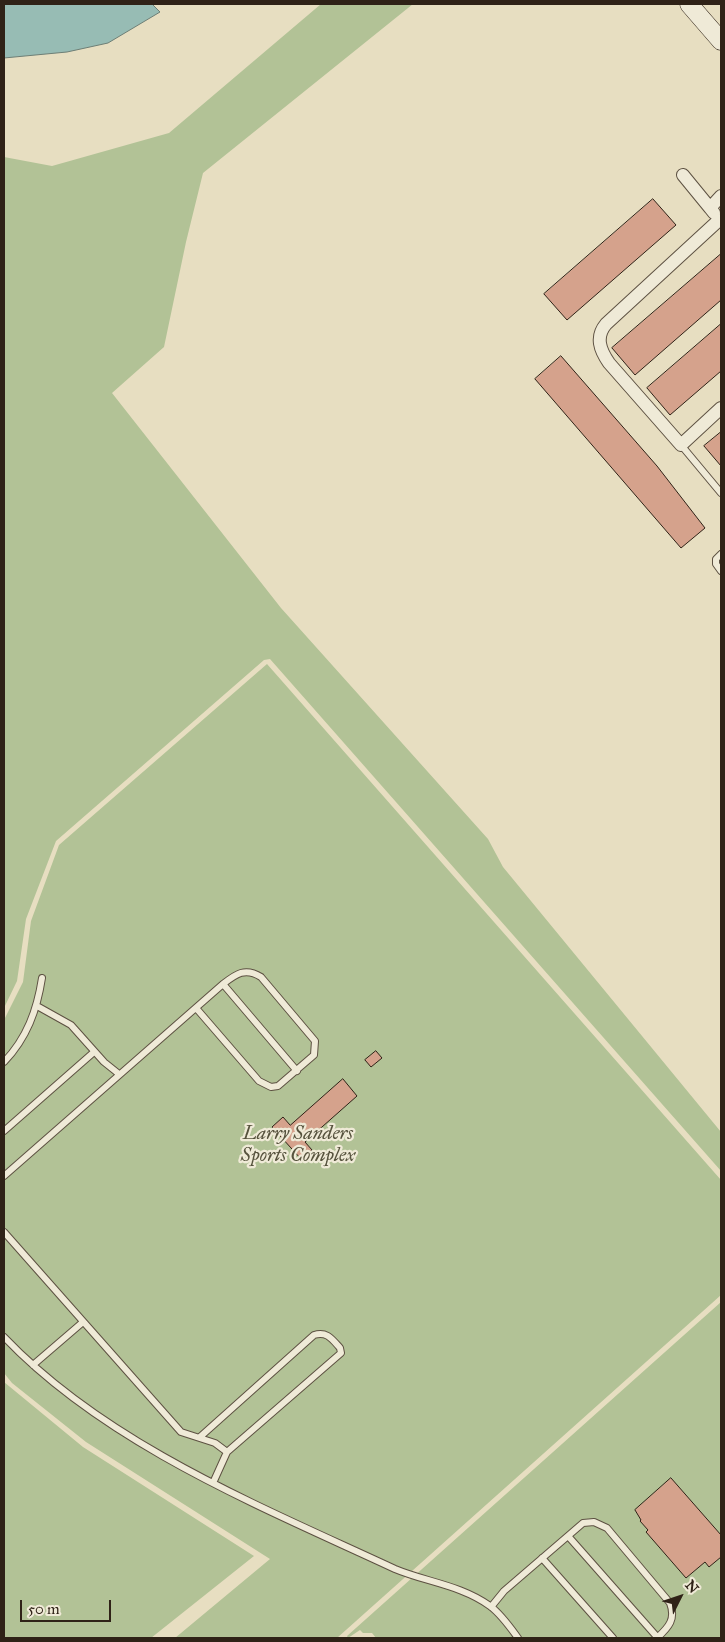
<!DOCTYPE html>
<style>
body{margin:0}
#map{position:relative;width:725px;height:1642px;overflow:hidden;background:#e7dec1;font-family:"IM FELL Great Primer",serif}
canvas{display:block}
.frame{position:absolute;inset:0;border:5px solid #2f2217;pointer-events:none}
.north{position:absolute;left:655px;top:1572px;width:50px;height:50px;-webkit-text-stroke:4px #efead7;paint-order:stroke;rotate:49deg;font-size:14px;font-weight:700;line-height:20px;text-align:center;color:#2f2217}
.north::after{content:'';display:block;margin:auto;width:18px;height:22px;background:#2f2217;clip-path:polygon(50% 0,100% 100%,50% 72%,0 100%)}
.scale{position:absolute;left:20px;top:1600px;width:91px;height:22px;box-sizing:border-box;border:2px solid #2f2217;border-top:0;padding-left:6px;font-size:15px;line-height:18px;white-space:nowrap;color:#2f2217;-webkit-text-stroke:4px #efead7;paint-order:stroke}
</style>
<div id="map">
<canvas width="725" height="1642"></canvas>
<div class="frame"></div>
<div class="north">N</div>
<div class="scale">50 m</div>
</div>
<script>
const ctx = document.querySelector('canvas').getContext('2d');
ctx.lineJoin = 'round';
function fillPath(path, color) {
  ctx.fillStyle = color;
  ctx.fill(path, 'evenodd');
}
function stroke(path, color, width, dash) {
  ctx.strokeStyle = color;
  ctx.lineWidth = width;
  ctx.lineCap = dash ? 'butt' : 'round';
  ctx.setLineDash(dash || []);
  ctx.stroke(path);
}
function label(font, color, halo, rows, align = 'center') {
  ctx.font = font + ' "IM FELL Great Primer",serif';
  ctx.lineWidth = 4.5;
  ctx.setLineDash([]);
  ctx.textBaseline = 'middle';
  ctx.strokeStyle = halo;
  ctx.fillStyle = color;
  for (const [text, x, y, turn = 0] of rows) {
    ctx.save();
    ctx.translate(x, y);
    ctx.rotate((+turn || 0) * Math.PI / 180);
    ctx.textAlign = isNaN(turn) ? turn : align;
    if (halo) ctx.strokeText(text, 0, 0);
    ctx.fillText(text, 0, 0);
    ctx.restore();
  }
}
fillPath(new Path2D(`
 M321,4h92l-210,169 -17,69 -22,105 -52,46 169,215 207,231 15,28 218,265v39l-451,-512 -6,1 -208,181 -30,78 -9,62 -13,27v-851l48,9 117,-33z
 M267,664l454,516v115l-384,343h-162l95,-79 -184,-117 -74,-59 -8,-10v-353l19,-38 8,-61 28,-76z
 M721,1302v334l-3,2h-342l-4,-5h-9l-3,-3 -12,8 -1,-2z
 M4,1382l79,65 171,109 -103,82h-147z`), '#b2c296');
const water = new Path2D(`
 M4,4h148l8,8 -52,31 -41,9 -63,6z`);
fillPath(water, '#97bcb4');
stroke(water, '#6d7e75', 1);
const building = new Path2D(`
 M653,199l23,26 -109,95 -23,-26z
 M721,254v46l-86,75 -23,-27z
 M721,324v47l-51,44 -23,-27z
 M561,356l96,110 48,62 -24,20 -146,-169z
 M721,432v34l-17,-20z
 M376,1051l6,7 -11,9 -6,-7z
 M343,1079l14,17 -52,46 7,8 -11,9 -29,-32 11,-10 7,8z
 M671,1478l50,57v22l-12,10 -4,-5 -19,16 -40,-46 2,-2 -8,-9 1,-1 -6,-10z`);
fillPath(building, '#d5a28c');
stroke(building, '#2f2217', 1);
const service = new Path2D(`
 M681,445l40,48
 M721,554l-5,5v5l5,7
 M223,984l74,87
 M37,1006l34,19 33,37 15,12
 M4,1062c23,-24 33,-52 38,-84
 M4,1131l90,-79
 M4,1176l219,-192c13,-10 22,-17 38,-7l54,64 -1,14 -36,31 -7,1 -12,-6 -63,-73
 M4,1232l177,200 34,11 12,9
 M4,1337c103,108 258,170 391,232 31,13 66,16 95,37 11,8 20,21 28,32
 M33,1365l50,-43
 M200,1437l114,-102c13,-4 18,4 26,13l1,5 -114,99 -14,31
 M568,1536l90,102
 M542,1558l71,80
 M491,1607l13,-16 79,-68 11,-1 13,6 63,75c6,16 -1,24 -13,35`);
const minor = new Path2D(`
 M683,175l27,33
 M714,213l-4,-5 11,-12
 M719,220l-113,104c-11,13 -6,26 3,39l72,82 40,-37`);
const secondary = new Path2D(`
 M689,4l32,37`);
stroke(service, '#5d5142', 8);
stroke(minor, '#5d5142', 14);
stroke(secondary, '#2f2217', 19);
stroke(service, '#efead7', 6);
stroke(minor, '#efead7', 12);
stroke(secondary, '#efead7', 18);
label('italic 19px', '#56523d', '#efead7', [
 ["Larry Sanders",298,1134],
 ["Sports Complex",298,1156]
]);
</script>
